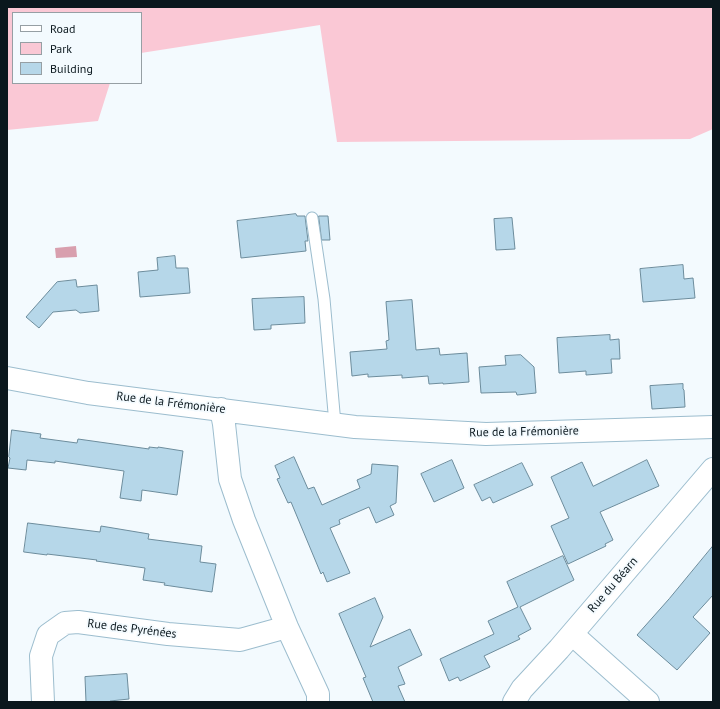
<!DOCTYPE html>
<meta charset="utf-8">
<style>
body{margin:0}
#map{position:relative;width:720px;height:709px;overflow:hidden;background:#f3fafe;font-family:"PT Sans",sans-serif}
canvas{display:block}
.frame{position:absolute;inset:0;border:8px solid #0a171d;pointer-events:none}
.legend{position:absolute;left:12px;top:12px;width:130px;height:72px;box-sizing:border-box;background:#f3fafe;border:1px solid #969fa4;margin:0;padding:5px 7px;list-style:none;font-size:12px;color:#0a171d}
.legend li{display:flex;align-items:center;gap:8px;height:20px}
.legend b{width:20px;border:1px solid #969fa4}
</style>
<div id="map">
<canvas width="720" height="709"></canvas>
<div class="frame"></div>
<ul class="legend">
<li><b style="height:5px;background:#fff"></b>Road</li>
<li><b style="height:11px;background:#fac8d5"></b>Park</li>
<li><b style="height:11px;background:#b6d7e9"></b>Building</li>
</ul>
</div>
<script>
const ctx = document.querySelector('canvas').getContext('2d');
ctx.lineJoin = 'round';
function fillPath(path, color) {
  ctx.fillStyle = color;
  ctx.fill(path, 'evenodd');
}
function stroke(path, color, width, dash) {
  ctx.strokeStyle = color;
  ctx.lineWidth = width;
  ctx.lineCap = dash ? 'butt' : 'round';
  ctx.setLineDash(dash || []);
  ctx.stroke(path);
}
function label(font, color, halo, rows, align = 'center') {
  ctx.font = font + ' "PT Sans",sans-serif';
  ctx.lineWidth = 3.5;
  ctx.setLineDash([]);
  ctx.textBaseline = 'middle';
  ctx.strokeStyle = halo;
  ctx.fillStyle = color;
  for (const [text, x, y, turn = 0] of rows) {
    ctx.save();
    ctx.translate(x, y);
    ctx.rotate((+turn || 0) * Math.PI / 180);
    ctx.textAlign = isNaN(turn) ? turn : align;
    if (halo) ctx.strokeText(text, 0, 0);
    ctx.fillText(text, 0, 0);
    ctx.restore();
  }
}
fillPath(new Path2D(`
 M7,7h706v122l-23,10 -353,3 -17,-117 -179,28v-40h-128v70h97l-12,38 -91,9z`), '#fac8d5');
fillPath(new Path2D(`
 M76,246l1,11 -21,1 -1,-10z`), '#d89fae');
const building = new Path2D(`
 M296,214l1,2h8l3,25h-3l1,10 -65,7 -4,-37z
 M319,216h9l2,24h-8z
 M512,218l3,31 -19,1 -2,-31z
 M175,256l1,12h12l2,25 -50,4 -2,-25 20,-2 -1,-12z
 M683,265l1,14 9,-1 2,20 -52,4 -3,-33z
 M76,280l1,7 20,-2 2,26 -19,2 -4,-3 -23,2 -14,16 -13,-11 31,-35z
 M304,297l1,26 -34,2v4l-17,1 -2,-31z
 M412,300l4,50 23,-2 1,7 27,-2 2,29 -26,2v-1l-14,1 -1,-8 -26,2v-3l-34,2v-3l-16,2 -2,-24 37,-3 -1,-8 3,-1 -3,-38z
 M610,335v5l9,-1 1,20h-9l1,14 -26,2v-4l-27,2 -2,-35z
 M521,355l13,12 2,26 -19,2 -1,-3 -35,1 -2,-26 27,-2 -1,-9z
 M683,384v5l1,1 1,17 -33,2 -2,-23z
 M12,430l29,4 -1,4 37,5 1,-4 71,10v-2l9,1v-1l25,4 -6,44 -35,-5 -1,11 -21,-3 4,-27 -69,-10v2l-28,-3 -1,10 -18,-2 2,-10 -1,-1z
 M294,457l14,32 6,-2 8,18 38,-17 -3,-8 14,-6 1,-10 26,2 -2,37 -6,3 4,9 -18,8 -7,-16 -30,13 1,4 -10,4 20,45 -23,9 -4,-10 -2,2 -30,-72 -3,1 -11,-24 3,-1 -5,-12z
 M452,460l12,28 -30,14 -13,-28z
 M647,460l12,26 -59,26 13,28 -8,4 1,2 -38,18 -17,-38 18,-8 -18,-41 31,-15 11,24z
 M522,463l11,22 -40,18 -3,-6 -8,4 -8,-16z
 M28,523l72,9 1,-6 48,8 -1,5 54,7 -2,16 16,2 -4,28 -48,-7 1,-2 -22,-3 2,-12 -49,-7 1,-1 -50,-6v1l-23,-3z
 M713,546v49l-20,22 17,16 -33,37 -40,-35 32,-36z
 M563,556l11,24 -54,27 11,22 -13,7 2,3 -36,17 6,11 -30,14 -2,-4 -9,4 -9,-22 54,-25 -6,-13 30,-14 -11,-25z
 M375,598l8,19 -13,30 40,-18 12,26 -24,12 7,17 -7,2 7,16h-32l-10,-24 3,-1 -27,-63z
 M127,674l2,25 -19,2v1h-24l-1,-25z`);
fillPath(building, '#b6d7e9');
stroke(building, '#6c8c9c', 1);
const service = new Path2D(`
 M312,218l12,81 11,125`);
const minor = new Path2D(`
 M7,378l81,15 267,34 131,7 227,-7
 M221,409l3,15 6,55 14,41 43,107 31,67v8
 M572,634l76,68
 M43,702l-2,-46 7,-21 17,-12 13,-1 90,12 72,6 47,-13
 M514,702l8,-13 37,-40 154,-180`);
stroke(service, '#9cbdce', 13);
stroke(minor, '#9cbdce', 24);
stroke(service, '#fff', 11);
stroke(minor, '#fff', 22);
label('12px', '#0a171d', '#f3fafe', [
 ["Rue de la Frémonière",171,403,7],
 ["Rue de la Frémonière",524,432,-1],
 ["Rue du Béarn",613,585,-49],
 ["Rue des Pyrénées",132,629,7]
]);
</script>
